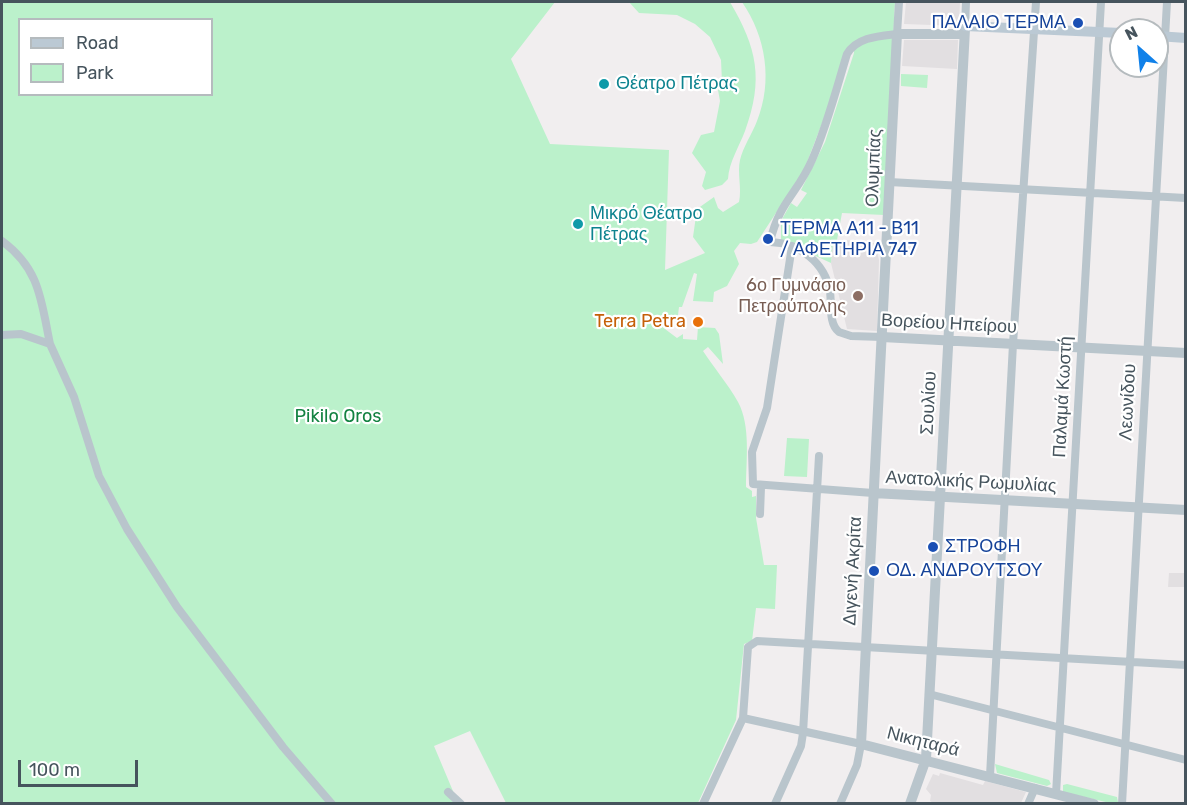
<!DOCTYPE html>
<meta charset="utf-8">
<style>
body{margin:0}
#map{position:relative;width:1187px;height:805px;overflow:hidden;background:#f1eeef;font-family:Rubik,sans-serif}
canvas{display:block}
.frame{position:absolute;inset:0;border:3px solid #46545d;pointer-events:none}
.legend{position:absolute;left:18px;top:18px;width:195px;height:78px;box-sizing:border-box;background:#fff;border:2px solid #b5bbbe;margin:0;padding:8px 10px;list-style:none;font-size:18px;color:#46545d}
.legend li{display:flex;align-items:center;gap:12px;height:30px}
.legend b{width:30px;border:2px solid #b5bbbe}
.north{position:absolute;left:1109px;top:18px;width:60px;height:60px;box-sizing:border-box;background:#fff;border:2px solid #b5bbbe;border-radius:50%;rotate:333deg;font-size:16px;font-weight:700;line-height:24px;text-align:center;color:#46545d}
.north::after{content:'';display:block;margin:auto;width:21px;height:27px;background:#1181e9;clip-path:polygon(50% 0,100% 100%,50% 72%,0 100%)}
.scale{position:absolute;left:18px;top:760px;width:120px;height:27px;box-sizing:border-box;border:3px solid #46545d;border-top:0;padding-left:8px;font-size:18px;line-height:21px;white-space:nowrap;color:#46545d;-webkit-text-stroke:4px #fff;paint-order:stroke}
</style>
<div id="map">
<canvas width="1187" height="805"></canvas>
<div class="frame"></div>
<ul class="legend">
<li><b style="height:8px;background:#bbc9d4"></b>Road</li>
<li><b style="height:16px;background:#bbf1cb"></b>Park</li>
</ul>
<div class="north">N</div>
<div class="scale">100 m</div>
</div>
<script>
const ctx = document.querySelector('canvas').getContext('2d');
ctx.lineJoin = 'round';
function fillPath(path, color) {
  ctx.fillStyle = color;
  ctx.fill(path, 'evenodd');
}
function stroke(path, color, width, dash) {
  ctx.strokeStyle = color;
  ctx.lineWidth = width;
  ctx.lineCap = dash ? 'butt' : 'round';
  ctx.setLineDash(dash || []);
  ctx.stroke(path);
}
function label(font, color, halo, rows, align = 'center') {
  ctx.font = font + ' Rubik,sans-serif';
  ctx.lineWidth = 4.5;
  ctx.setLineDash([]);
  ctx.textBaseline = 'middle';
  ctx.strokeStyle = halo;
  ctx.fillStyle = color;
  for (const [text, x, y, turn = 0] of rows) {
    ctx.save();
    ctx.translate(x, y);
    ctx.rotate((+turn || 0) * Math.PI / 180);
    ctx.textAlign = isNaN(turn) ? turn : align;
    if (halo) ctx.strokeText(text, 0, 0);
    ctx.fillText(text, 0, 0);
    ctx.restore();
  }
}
fillPath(new Path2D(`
 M906,2h54l-1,24 -55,-2z
 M904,40h54l-1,29 -55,-3z
 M833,239l42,4 4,17 -2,71 -30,-2 -16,-66z
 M1169,573h16v14h-17z
 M940,773l43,12 2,-4 41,11 -5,11 -86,1 -5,-3 1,-6 -5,-6 7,-15 6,2z`), '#e2dfe1');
fillPath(new Path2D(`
 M2,2h553l-44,57 39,85 119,6 -4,120 40,-17 -12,-16 4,-28 17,-12 4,11 5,4 16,-10c3,-14 -2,-29 1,-42 3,-13 12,-26 17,-39 16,-40 9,-84 -15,-119h153l-11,213 -42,-2 -5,27h-4l-2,23 -50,-23v-19l10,-18 6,4 10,-14 -6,-3 24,-48 29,-89 -1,-10 -49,127 -47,72 -6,2 -11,-1 -6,8 5,13 -12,22 -13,6 -1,10 -20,-1 4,-27 -3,-1 -12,34h-3l-1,8 -12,6 -1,8 12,9 6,-4v5l14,1 1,-13 17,1 4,6 4,30 -15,-17 -5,4c11,17 25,33 35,51 13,24 8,59 8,85l6,4v6l4,-1v22l8,47h13l-2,44 -19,-1 -4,33 -8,3 -8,76 -38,83h-192l-36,-72 -36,15 24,57h-456zM20,20h192v74h-192z
 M629,2h101c27,46 34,77 15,129 -6,16 -16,31 -17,48l-6,6 -17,5 -3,-4 4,-14 -14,-19 9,-18 13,-3 6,-31 -2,-11 4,-8 -1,-22 -11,-23 -15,-13 -18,-9 -38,-2z
 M901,74l27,1 -1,13 -26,-2z
 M787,438l22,1 -2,38 -23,-1z
 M995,764l54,16 2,4 -4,2 -50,-13z
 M1067,784l50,13 1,5 -8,1 -47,-11v-7z`), '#bbf1cb');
stroke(new Path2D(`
 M965,26l1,-24
 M889,182l297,16
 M2,241c38,28 39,59 48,103
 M792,246l-25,162 -15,44 1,32 120,9
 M2,335l19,-1 29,10 24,53 25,79 28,53 50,78 106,140 49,57
 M882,337l-31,-1 -12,-4c-11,-9 -7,-28 -9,-40 -5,-30 -31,-49 -60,-50 9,-40 28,-49 42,-82 15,-34 24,-70 35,-106 10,-17 32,-18 50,-20l2,-32
 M760,514l1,-27
 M929,694l257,66
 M743,718l118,26 -4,21 -17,39
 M990,776l23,-432 23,-342
 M448,792l13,12
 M1056,794l45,-792
 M703,804l40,-86 5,-71 9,-6 429,24
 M775,804l26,-58 2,-13 16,-277
 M1028,804l7,-16
 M1122,804l45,-802`), '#b9c5cc', 8);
stroke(new Path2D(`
 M964,34h-67l-36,710 233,60
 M882,337l304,16
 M873,493l313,17
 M910,804l16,-45 39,-730`), '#b9c5cc', 10);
stroke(new Path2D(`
 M965,26l156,7
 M1157,36l29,2`), '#bbc9d4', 10);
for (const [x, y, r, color] of [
 [1078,23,6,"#1a4fb4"],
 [604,84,6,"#0f9aa8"],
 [578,224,6,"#0f9aa8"],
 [768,239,6,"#1a4fb4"],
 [858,296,6,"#8d6e63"],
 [698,322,6,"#e8710a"],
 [933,547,6,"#1a4fb4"],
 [874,571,6,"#1a4fb4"]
]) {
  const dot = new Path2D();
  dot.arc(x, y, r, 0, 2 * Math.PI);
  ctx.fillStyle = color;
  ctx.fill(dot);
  stroke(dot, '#fff', 2);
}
label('18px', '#164399', '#fff', [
 ["ΠΑΛΑΙΟ ΤΕΡΜΑ",1066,23,"right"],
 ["ΤΕΡΜΑ Α11 - Β11",780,229],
 ["/ ΑΦΕΤΗΡΙΑ 747",780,250],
 ["ΣΤΡΟΦΗ",945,547],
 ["ΟΔ. ΑΝΔΡΟΥΤΣΟΥ",886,571]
], 'left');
label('18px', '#0d838f', '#fff', [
 ["Θέατρο Πέτρας",616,84],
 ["Μικρό Θέατρο",590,214],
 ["Πέτρας",590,235]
], 'left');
label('18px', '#46545d', '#fff', [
 ["Ολυμπίας",874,168,-88],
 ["Βορείου Ηπείρου",949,324,3],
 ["Παλαμά Κωστή",1063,397,-87],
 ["Λεωνίδου",1128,402,-87],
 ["Σουλίου",929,403,-87],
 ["Ανατολικής Ρωμυλίας",971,482,3],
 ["Διγενή Ακρίτα",853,571,-87],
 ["Νικηταρά",923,742,14]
]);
label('18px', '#785e54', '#fff', [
 ["6ο Γυμνάσιο",846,286],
 ["Πετρούπολης",846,307]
], 'right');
label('18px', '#c56008', '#fff', [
 ["Terra Petra",686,322]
], 'right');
label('18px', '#138241', '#fff', [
 ["Pikilo Oros",338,417]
]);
</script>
